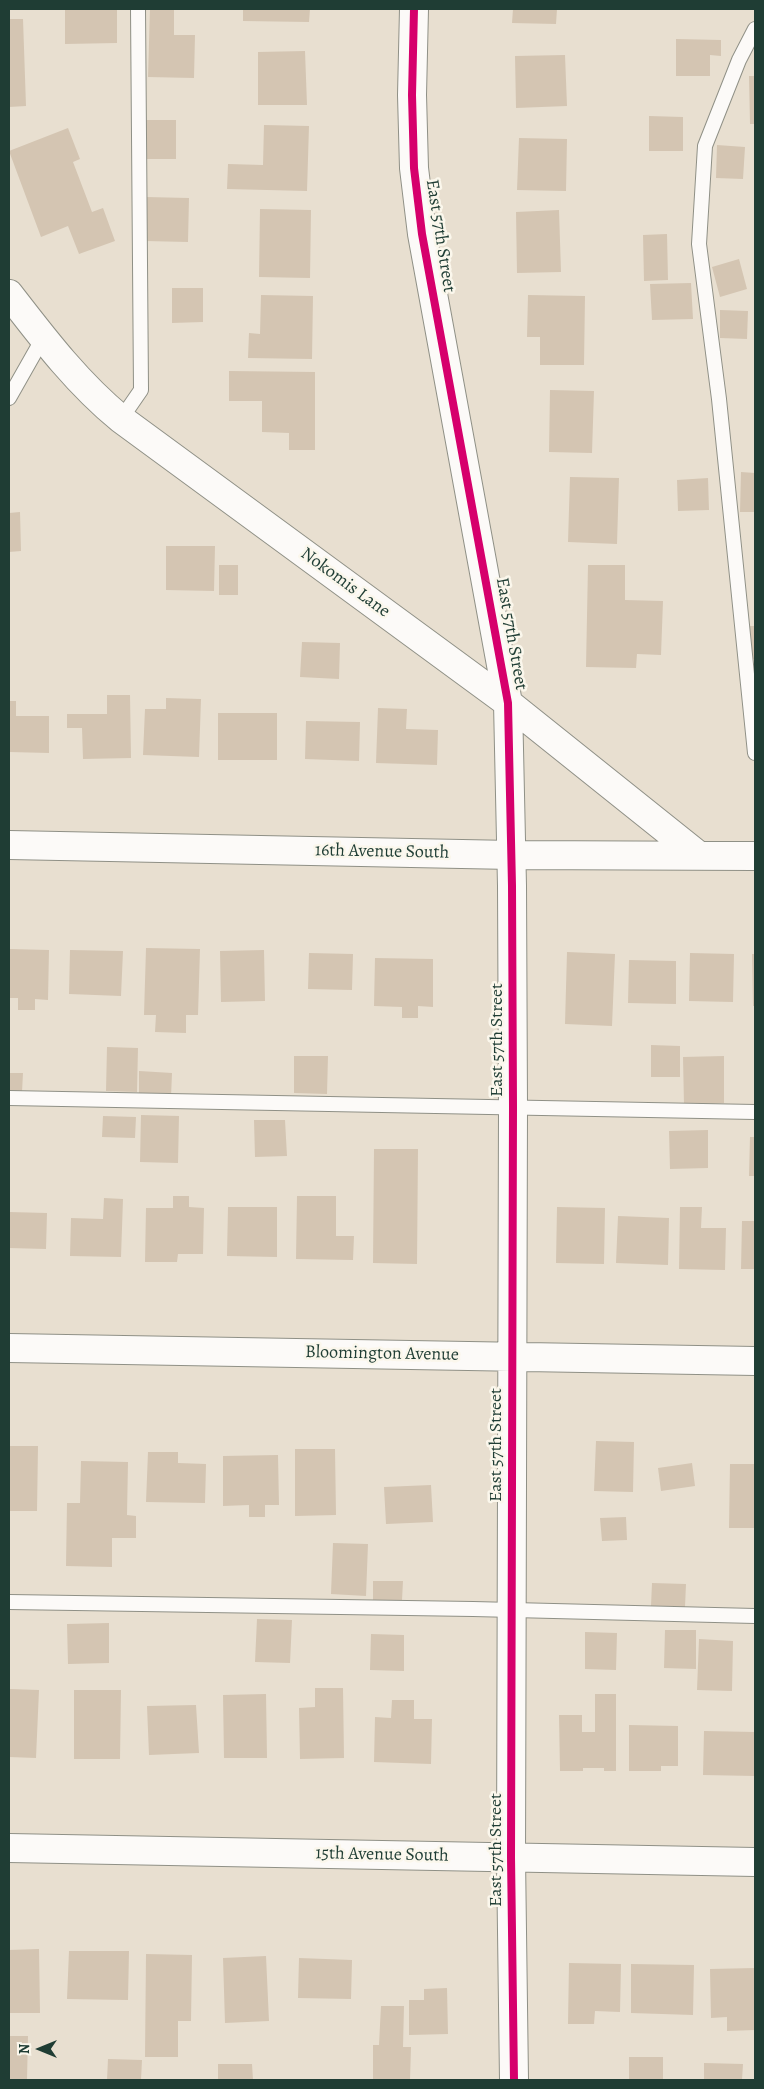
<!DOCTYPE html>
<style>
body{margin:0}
#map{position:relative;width:764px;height:2089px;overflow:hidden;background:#e8dfd0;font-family:Alegreya,serif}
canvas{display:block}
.frame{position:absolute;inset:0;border:10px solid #1f3d34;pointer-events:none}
.north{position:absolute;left:15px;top:2024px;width:50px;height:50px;-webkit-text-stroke:4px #fbf7ec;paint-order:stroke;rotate:270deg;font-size:14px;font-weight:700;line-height:20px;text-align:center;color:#1f3d34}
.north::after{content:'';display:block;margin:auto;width:18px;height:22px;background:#1f3d34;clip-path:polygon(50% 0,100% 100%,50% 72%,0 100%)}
</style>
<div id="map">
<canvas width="764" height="2089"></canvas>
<div class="frame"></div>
<div class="north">N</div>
</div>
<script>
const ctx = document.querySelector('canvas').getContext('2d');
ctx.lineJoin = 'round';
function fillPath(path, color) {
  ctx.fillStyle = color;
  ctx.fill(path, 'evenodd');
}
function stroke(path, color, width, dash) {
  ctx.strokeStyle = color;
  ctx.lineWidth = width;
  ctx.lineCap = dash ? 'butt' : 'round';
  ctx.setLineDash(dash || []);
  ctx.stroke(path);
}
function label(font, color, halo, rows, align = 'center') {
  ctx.font = font + ' Alegreya,serif';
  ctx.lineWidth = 5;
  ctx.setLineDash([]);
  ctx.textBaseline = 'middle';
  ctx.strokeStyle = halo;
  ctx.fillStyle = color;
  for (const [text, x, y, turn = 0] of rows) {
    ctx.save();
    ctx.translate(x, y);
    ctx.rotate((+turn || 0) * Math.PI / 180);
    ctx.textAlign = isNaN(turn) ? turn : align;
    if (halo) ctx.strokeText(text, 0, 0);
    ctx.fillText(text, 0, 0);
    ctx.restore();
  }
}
fillPath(new Path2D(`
 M65,9h52v34l-52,1z
 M150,9h24v26h21l-1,43 -46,-1z
 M243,9h67l-1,13 -66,-1z
 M513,9h44l-1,15 -44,-1z
 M9,19h14l3,87 -17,1z
 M676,39l45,1v16l-11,-1v21h-34z
 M305,51l2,54h-49v-53z
 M565,55l2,51 -51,2 -1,-52z
 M749,76h6v48h-5z
 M649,116l34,1v34h-34z
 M142,120h34v39h-35z
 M264,125l45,1 -2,65 -80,-2 1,-25 35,1z
 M68,128l12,31 -7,3 19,50 11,-4 12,33 -36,13 -11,-28 -27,11 -32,-86z
 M519,138l48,1 -1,52 -49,-1z
 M717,145l28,2 -2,32 -27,-1z
 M146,197l43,1 -1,44 -43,-1z
 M260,209l51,1 -1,68 -51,-1z
 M559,210l2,62 -44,1 -1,-61z
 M667,234l1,46 -24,1 -1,-46z
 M739,259l8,30 -27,8 -8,-30z
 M691,283l2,36 -41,1 -2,-36z
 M172,288h31v34l-31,1z
 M261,295l52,1 -1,63 -64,-1 1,-25 11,1z
 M528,295l57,1 -1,69h-44v-28h-13z
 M720,310l28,1 -1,28 -27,-1z
 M229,371l86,1v78h-26v-17l-27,-1v-31h-33z
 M550,390l44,1 -2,62 -43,-1z
 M741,472l14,1v39h-15z
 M570,477l49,1 -2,66 -49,-2z
 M708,478l1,32 -31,1 -1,-31z
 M20,512l1,39 -12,1v-39z
 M166,546h49l-1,45 -48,-1z
 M219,565h19v30h-19z
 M588,565h37v35l38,1 -2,54 -24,-1 -1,14 -50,-1z
 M750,626h5v33h-5z
 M302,642l38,1 -1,36 -39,-2z
 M107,695h23l1,63 -48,1 -1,-31h-15v-14h40z
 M166,698l35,1 -2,58 -56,-2 2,-46h21z
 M9,701h7v15h33v37l-40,-1z
 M378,708l29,1 -1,20 32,1 -1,35 -61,-2z
 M218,713h59v47h-59z
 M306,721l54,1 -1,39 -54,-2z
 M146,948l54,1 -2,66h-12v18l-31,-1 1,-17h-12z
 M9,949l40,1 -1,50 -13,-1v11h-17v-12h-9z
 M70,950l53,1 -2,45 -52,-2z
 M264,950l1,51 -44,1 -1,-51z
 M567,952l48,2 -3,72 -47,-2z
 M309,953l44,1 -1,36 -44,-1z
 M690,953l44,1 -1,48 -44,-1z
 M752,954h3v52h-2z
 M375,958l58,1v48l-15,-1v12h-16v-11l-28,-1z
 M629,960l47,1v43l-48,-1z
 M651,1045l29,1v31h-29z
 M107,1047l31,1 -1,44 -31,-1z
 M294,1056h34l-1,38 -33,-1z
 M724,1056v47l-40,2 -1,-48z
 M139,1071l33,2 -1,24 -32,-1z
 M9,1073h14l-1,19 -13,-1z
 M141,1115l38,1 -1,47 -38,-1z
 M103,1116l33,1 -1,21 -33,-1z
 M254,1120h31l2,36 -32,1z
 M708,1130v38l-38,1 -1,-38z
 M750,1137h5v39h-6z
 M374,1149h44l-1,115 -44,-1z
 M173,1196h16v11l15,1 -1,46h-25l-1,8h-32l1,-54h27z
 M297,1196h39v40h18l-1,24 -57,-1z
 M104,1198l19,1 -2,58 -51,-1 1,-38 32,1z
 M228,1207h49v50l-50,-1z
 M557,1207l48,1 -1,56 -48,-1z
 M680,1207h22l-1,21h25l-1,42 -46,-1z
 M9,1212l38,1 -1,36 -37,-1z
 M618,1216l51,2 -1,47 -52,-2z
 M742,1221h13v48h-14z
 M596,1441l38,1 -1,50 -39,-1z
 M9,1446h29l-1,65h-28z
 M295,1449h40l1,66 -41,1z
 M148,1452h30v11l28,1 -1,39 -59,-1z
 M278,1455l1,50h-14v12h-16v-12l-26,1v-50z
 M81,1461l47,1 -1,53 9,1v22h-24v29l-46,-1 1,-63h13z
 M692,1463l3,23 -34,5 -3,-23z
 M730,1464h25v64h-26z
 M431,1485l2,37 -47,2 -2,-37z
 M626,1517l1,23 -25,1 -2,-23z
 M333,1543l35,1 -2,52 -35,-2z
 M373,1581h30l-1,19h-29z
 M652,1583l34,1 -1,23 -34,-1z
 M257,1619l35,1 -2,43 -35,-1z
 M109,1623v40l-41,1 -1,-40z
 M665,1630h31v39l-32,-1z
 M585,1632l32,1 -1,37 -31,-1z
 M371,1634l33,1v36l-34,-1z
 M699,1639l34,2 -1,50 -35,-1z
 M315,1688h28l1,70 -44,1 -1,-51 16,-1z
 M9,1689l30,1 -3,68 -27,-1z
 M74,1690h47l-1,69h-46z
 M266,1694l1,64h-43l-1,-63z
 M595,1694h21v77h-12v-3h-21v3h-23l-1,-56h23v17h13z
 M392,1700h22v19h18l-1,45 -57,-2 1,-45 16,1z
 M196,1705l3,48 -50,2 -2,-49z
 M629,1725l49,1v40h-17v5h-32z
 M704,1731l51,1v44l-52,-1z
 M39,1949l1,64h-31v-63z
 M69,1951h60l-1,49 -61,-1z
 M146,1954l46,1 -1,66h-13v36h-33z
 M266,1956l3,65 -44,2 -2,-65z
 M299,1958l53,2 -1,39 -53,-1z
 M569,1963l52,1 -1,48 -25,-1 -1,13h-26z
 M631,1964l63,1 -1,50 -62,-2z
 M755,1968v62l-28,1v-14l-16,1 -1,-49z
 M447,1988l1,46 -39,1v-35h15v-11z
 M381,2006h23l-1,41h8l-1,33h-37v-35h6z
 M9,2036h19l-1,44h-18z
 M629,2057h34v23h-34z
 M108,2059l34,1 -1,20h-34z
 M704,2063l39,1 -1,16h-38z
 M218,2064h34l1,16h-35z`), '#d4c5b2');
const lane = new Path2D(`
 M755,29l-16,31 -34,86 -6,98 20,155 36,354
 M9,398l34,-60
 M121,419l20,-29 -3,-381
 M9,1098l746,14
 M9,1602l464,7 282,7`);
const street = new Path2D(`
 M414,9l-2,86 2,73 8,66 86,469 4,183 1,221 -2,750 3,223
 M9,294c34,44 68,89 112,125l387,284 190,152
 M9,845l503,10 243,1
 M9,1348l746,13
 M9,1848l746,14`);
stroke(lane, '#8f9086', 16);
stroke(street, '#8f9086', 30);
stroke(lane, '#fcfaf8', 14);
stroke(street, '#fcfaf8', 28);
stroke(new Path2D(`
 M414,9l-2,86 2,73 8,66 86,469 4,183 1,221 -2,750 3,223`), '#d6006c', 8);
label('18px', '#1f3d34', '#fbf7ec', [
 ["East 57th Street",440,236,81],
 ["Nokomis Lane",345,583,36],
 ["East 57th Street",511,634,80],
 ["16th Avenue South",382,852,1],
 ["East 57th Street",498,1040,-90],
 ["Bloomington Avenue",382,1354,1],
 ["East 57th Street",497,1445,-90],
 ["East 57th Street",497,1850,-90],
 ["15th Avenue South",382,1855,1]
]);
</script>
